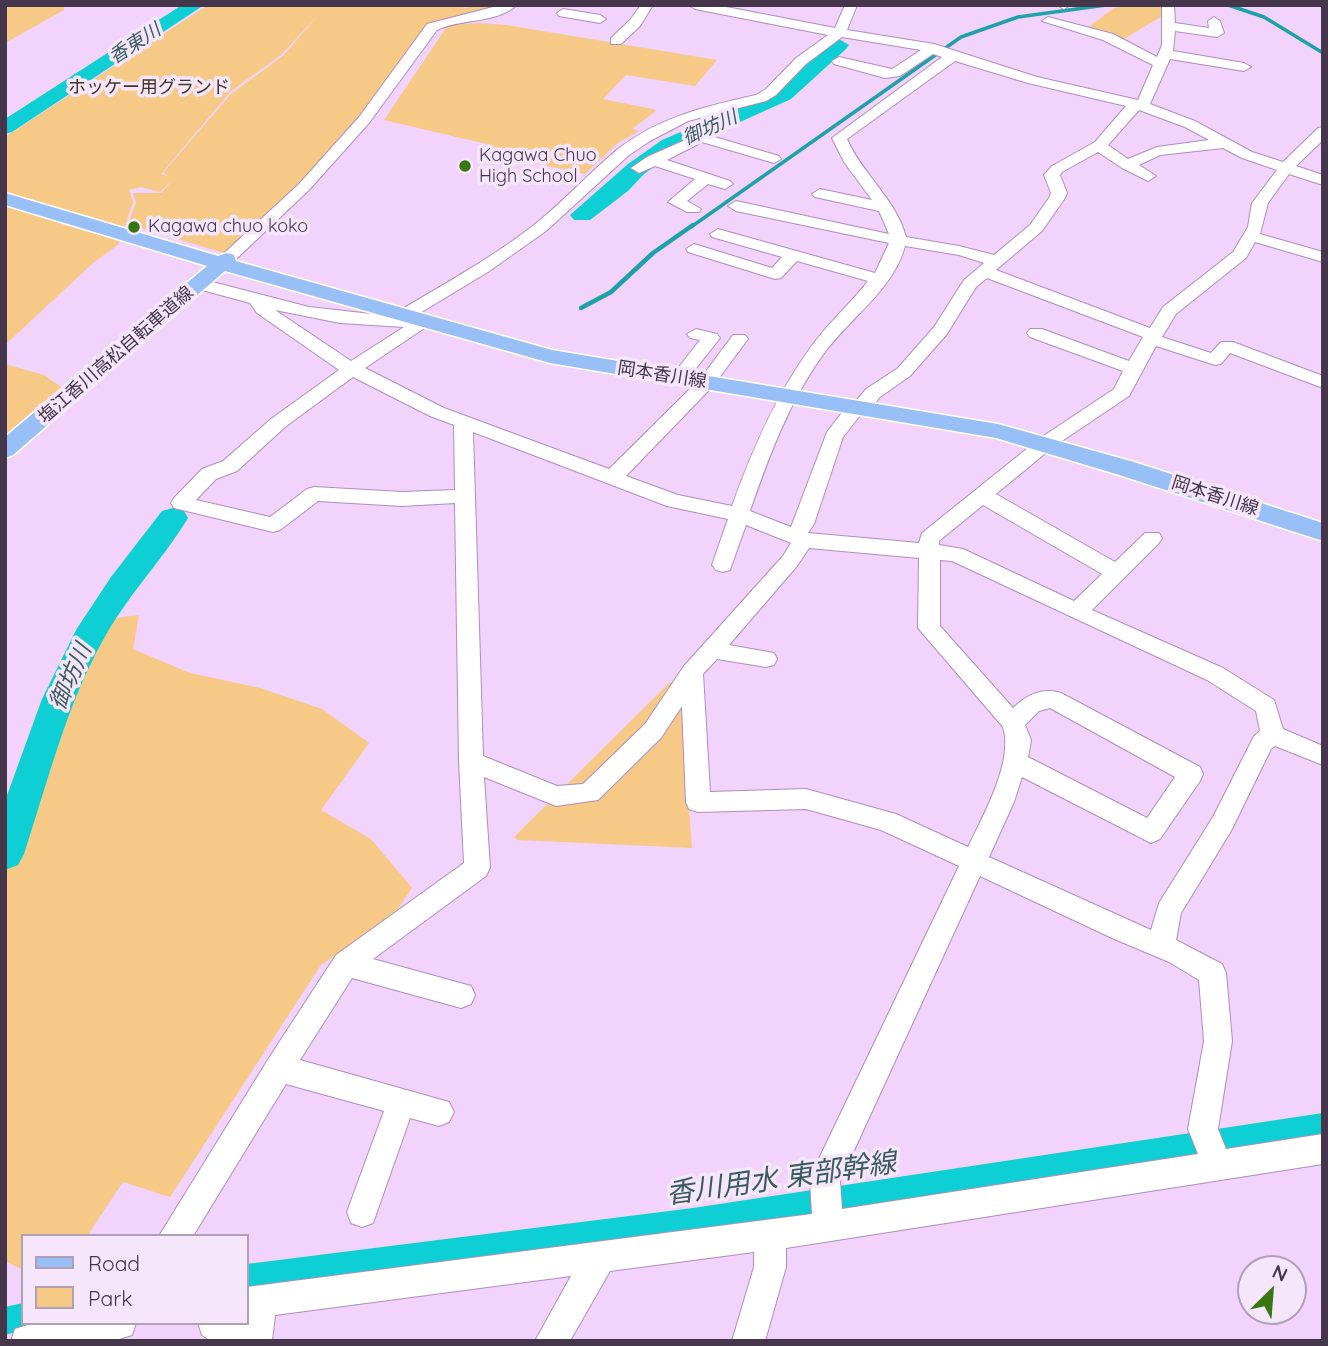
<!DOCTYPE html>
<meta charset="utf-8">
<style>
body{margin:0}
#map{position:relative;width:1328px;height:1346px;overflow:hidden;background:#f1d3fb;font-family:Quicksand,sans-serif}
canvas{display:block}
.frame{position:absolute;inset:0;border:7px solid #45364b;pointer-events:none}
.legend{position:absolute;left:21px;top:1234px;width:228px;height:91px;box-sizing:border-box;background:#f5e6fb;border:2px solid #afa0b5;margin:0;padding:9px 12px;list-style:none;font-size:21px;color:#45364b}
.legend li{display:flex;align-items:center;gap:14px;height:35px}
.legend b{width:35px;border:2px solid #afa0b5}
.north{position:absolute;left:1237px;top:1255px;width:70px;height:70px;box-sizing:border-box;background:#f5e6fb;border:2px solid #afa0b5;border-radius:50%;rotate:25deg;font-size:19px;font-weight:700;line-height:28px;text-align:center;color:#45364b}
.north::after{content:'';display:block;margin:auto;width:24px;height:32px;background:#377611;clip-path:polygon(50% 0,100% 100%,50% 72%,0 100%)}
</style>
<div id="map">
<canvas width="1328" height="1346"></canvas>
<div class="frame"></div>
<ul class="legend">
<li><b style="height:9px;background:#98c0f7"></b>Road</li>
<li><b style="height:19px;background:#f6c986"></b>Park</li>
</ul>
<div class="north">N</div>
</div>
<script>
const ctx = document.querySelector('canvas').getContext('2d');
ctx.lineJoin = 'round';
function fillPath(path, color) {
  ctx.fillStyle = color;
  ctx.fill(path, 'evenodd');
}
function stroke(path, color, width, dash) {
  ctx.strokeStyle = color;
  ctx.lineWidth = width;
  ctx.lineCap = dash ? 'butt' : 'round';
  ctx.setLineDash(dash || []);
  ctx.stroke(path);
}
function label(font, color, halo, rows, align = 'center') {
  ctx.font = font + ' Quicksand,"Noto Sans JP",sans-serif';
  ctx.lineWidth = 7;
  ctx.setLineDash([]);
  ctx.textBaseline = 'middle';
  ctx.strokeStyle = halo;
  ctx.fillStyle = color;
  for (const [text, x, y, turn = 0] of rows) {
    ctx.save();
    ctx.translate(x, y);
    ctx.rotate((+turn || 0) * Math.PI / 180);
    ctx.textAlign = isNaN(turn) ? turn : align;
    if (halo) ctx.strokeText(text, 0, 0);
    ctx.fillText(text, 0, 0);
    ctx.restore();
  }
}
fillPath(new Path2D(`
 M5,5h59v5l-59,33z
 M208,5h247l11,3 5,-3h35l-41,14h-19l-13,4 -73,97 -67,69 -69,64 -96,-29 8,-22 -3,-9h28l13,-14 -14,13 -19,-5 -12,3 4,12 -14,42 -26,19 -88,82v-208zM319,14l-35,41 -53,39 -68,79 6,4 -8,-3 70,-83 50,-36z
 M1136,5h27l1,10 -42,25 -36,-11 28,-21z
 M479,23l27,2 211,35 -22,26 -69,-11 -23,24 54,11 -25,19 7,2 -21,12 -33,31 -98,-21 8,-7 -111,-26 64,-95z
 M5,364l39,11 20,14 -59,52z
 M139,615l-6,34 57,24 70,15 62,21 47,34 -48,67 50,29 41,49 -17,25 -74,52 -151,232 -47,-15 -36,54h-64v34l-18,-9v-395l61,-168 30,-62 20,-18z
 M679,679l13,169 -174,-8 -4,-3 155,-154z`), '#f6c986');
stroke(new Path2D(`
 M1228,5l36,12 59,36
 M691,227l270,-190 57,-20 88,-12`), '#1ea1aa', 3.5);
stroke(new Path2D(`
 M581,308l30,-16 42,-39 40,-28`), '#1ea1aa', 4.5);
fillPath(new Path2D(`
 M1323,1113v24l-630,97 -446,57v-27l446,-56z
 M23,1303v20h11l-1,4 -28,8v-28z`), '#0ecfd3');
fillPath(new Path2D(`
 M182,5h22l-192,127 -7,2v-15z
 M839,39l10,6 -3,4 -55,50 -113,51 -34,24 -16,17 -38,29h-16l-4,-5 58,-51 34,-24 115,-49 55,-50z
 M173,508l11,3 4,7c-26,43 -62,79 -86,124 -36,65 -55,142 -78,212l-6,11 -13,5v-69l37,-102 34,-69 35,-53 51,-66z`), '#0ecfd3');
const minor = new Path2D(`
 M501,5h16c-21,19 -55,13 -80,25l-68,93 -60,67 -76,72h-12l-2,-3 2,-3 78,-72 60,-67 68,-93z
 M641,5h12l-13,21 -19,18h-10v-6l19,-18z
 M689,5h27l119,23 10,-23h12l-10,25 87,14 103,33 101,23 15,-35 -50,-25 -61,-19 6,-4 65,17 44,23 5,-12v-40h12l1,18 34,5 -1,-7 6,-4 6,4 4,12 -7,4 -42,-6 -2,20 71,12 7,4 -7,4 -74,-12 -20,45 45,17 57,31 31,10 35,-34 5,-1v13l-27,26 27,9v10l-34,-11 -21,29 -8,31 63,18v10l-68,-20 -9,16 -70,56 -14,23 49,16 10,-11h12l90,34v12l-93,-35 -9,11 -6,1 -59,-19 -27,50 -76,51 -57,47 119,68 30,-29h14l3,5 -3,5 -67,67 131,58 51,32 9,29 40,17v19l-48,-19 -4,3 -40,82 -50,82 -5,27 46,24 4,9 6,68 -14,88 8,20 97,-15v30l-537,84v19l-21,74h-33l22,-74v-15l-144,19 -40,70h-35l36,-65 -296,39 -3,26h-61l-9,-6 -4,-12h49v-36l565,-73 -2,-34 4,-11 145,-303 -78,-36 -75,-21 -108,3 -9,-3 -3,-7 -4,-96 -21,32 -63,62 -42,6 -72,-29 6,91 -4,8 -113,83 98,27 4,9 -4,9 -10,4 -109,-30 -52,82 149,42 5,10 -5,10 -10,4 -29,-8 -37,105 -11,4 -11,-4 -4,-11 37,-101 -98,-27 -93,152h-34l110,-178 67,-103 128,-92 -5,-102 -4,-258 -53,3 -84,-5 -38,29 -7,2 -99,-24 -3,-5 3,-5 28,-29 21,-8 48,-42 68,-49 -82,-57 -7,-10 -59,-16 -2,-4 8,-5 112,29 89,10 1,-6c45,-27 93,-53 135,-86 30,-24 55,-52 84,-76 41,-32 89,-43 138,-54l10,-6 30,-31 32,-23 -133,-26zM842,37l79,13 -29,19 -53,-12 -7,4 2,3 51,14 15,-2 33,-22 9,3 -110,81 12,24 28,38 -52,-11 -8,5 3,3 64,14 10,23 -153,-33 -8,5 8,5 153,32 -14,30 -157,-44 -8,5 2,3 70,20 -10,11 -78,-24 -8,5 2,3 87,27 6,-1 16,-17 71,20c-18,23 -40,42 -57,66 -35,48 -59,103 -79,159l-54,-11 -52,-19 87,-90 35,-47 -3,-4h-12l-32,43 -92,91 -165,-61 -79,-40 70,-47 -9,-5h-11l73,-44 58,-41 83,-76 21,-14 38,-20 78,-20 10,-6 30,-31zM955,61l73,22 98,23 -31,36 -43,24 -8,9 7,18 -2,5 -19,27 -36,30 -35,-9 -53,-9c-10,-38 -44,-63 -59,-98zM1139,110l46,17 24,13 -52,7 -29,12 -20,-14zM1223,148l19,10 35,12 -25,33 -4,24 -15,25 -70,55 -13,21 -154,-58 46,-39 23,-33 2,-5 -7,-18 2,-3 36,-20 24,16 26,13 8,-5 -17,-11 21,-10zM905,246l54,9 25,8 -20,17 -30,47 -36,41 -32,21 -9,11 -7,2 -23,30 -36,95 -41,-16c19,-55 40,-112 75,-159 25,-34 69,-63 80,-106zM987,278l156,59 -14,24 -87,-32h-12l-3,4 3,4 93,34 -9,18 -75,50 -117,94 -3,10 -111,-10 6,-9 29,-87 19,-24 7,-2 11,-14 30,-21 37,-42 29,-47zM275,310l65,13 64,4 -53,34zM353,377l77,39 24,9 1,65 -53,2 -88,-5 -7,2 -37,28 -74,-17 20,-21 21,-8 48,-44zM473,432l194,74 61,13 -16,46 4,5 7,2 7,-2 16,-45 45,18 -8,13 -99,110 -39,58 -62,60 -26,2 -74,-30zM983,505l119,69 -28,27 -111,-52 -24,-4v-4zM809,548l110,10 -1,70 85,99c11,34 -20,89 -35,120l-72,-33 -90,-25 -96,3 -7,-118 14,-15 49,8 8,-2 3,-6 -3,-6 -45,-8 68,-79zM940,560l12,1 255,119 49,31 4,20 -6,5 -41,81 -54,86 -8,27 -162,-73 25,-55 8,-25 129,66 9,-4 40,-58 3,-7 -3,-7 -139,-74c-18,-6 -35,2 -48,15l-73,-82zM1050,708l125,69 -28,41 -119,-61 3,-17 -6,-15 14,-14zM980,876l132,62 57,24 30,18 5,61 -16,88 10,25 -356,55 -2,-28z
 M1057,5h13l-6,4z
 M563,9l37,6 6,4 -6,4 -41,-7 -2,-3z
 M701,133l78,23 2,3 -7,4 -72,-21 -35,18 63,21 3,3 -8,5 -17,-5 -21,17 14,8 -2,3h-12l-19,-10 27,-23 -40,-13 -16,7 -8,-5 16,-11z
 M696,329l21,5 3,4 -34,43h-12l-3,-4 29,-37 -10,-2 -3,-4z
 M34,1323h102l-4,12 -19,6h-102l4,-12z`);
const major = new Path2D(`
 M5,193l213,63 9,-3 7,2 2,6 316,89 446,74 136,38 189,61v18l-207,-67 -120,-36 -446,-75 -325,-92 -212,184 -8,3v-21l202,-171 -202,-61z`);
stroke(minor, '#b08dbd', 2);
stroke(major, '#fff', 3);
fillPath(minor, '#fff');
fillPath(major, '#98c0f7');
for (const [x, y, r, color] of [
 [465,166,7,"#377611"],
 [134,227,7,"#377611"]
]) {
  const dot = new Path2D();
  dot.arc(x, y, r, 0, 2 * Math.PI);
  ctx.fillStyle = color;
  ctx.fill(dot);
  stroke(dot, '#f5e6fb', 2.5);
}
label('18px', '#443621', '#f5e6fb', [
 ["ホッケー用グランド",149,88]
]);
label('18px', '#45364b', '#f5e6fb', [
 ["Kagawa Chuo",479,156],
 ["High School",479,177],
 ["Kagawa chuo koko",148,227]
], 'left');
label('18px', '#45364b', '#f5e6fb', [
 ["塩江香川高松自転車道線",116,355,-41],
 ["岡本香川線",662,375,9],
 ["岡本香川線",1215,496,18]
]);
label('italic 19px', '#3a5c5c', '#f5e6fb', [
 ["香東川",135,44,-33],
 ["御坊川",710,128,-24]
]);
label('italic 23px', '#3a5c5c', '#f5e6fb', [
 ["御坊川",71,677,-66]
]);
label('italic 28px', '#3a5c5c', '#f5e6fb', [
 ["香川用水 東部幹線",781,1179,-8]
]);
</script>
